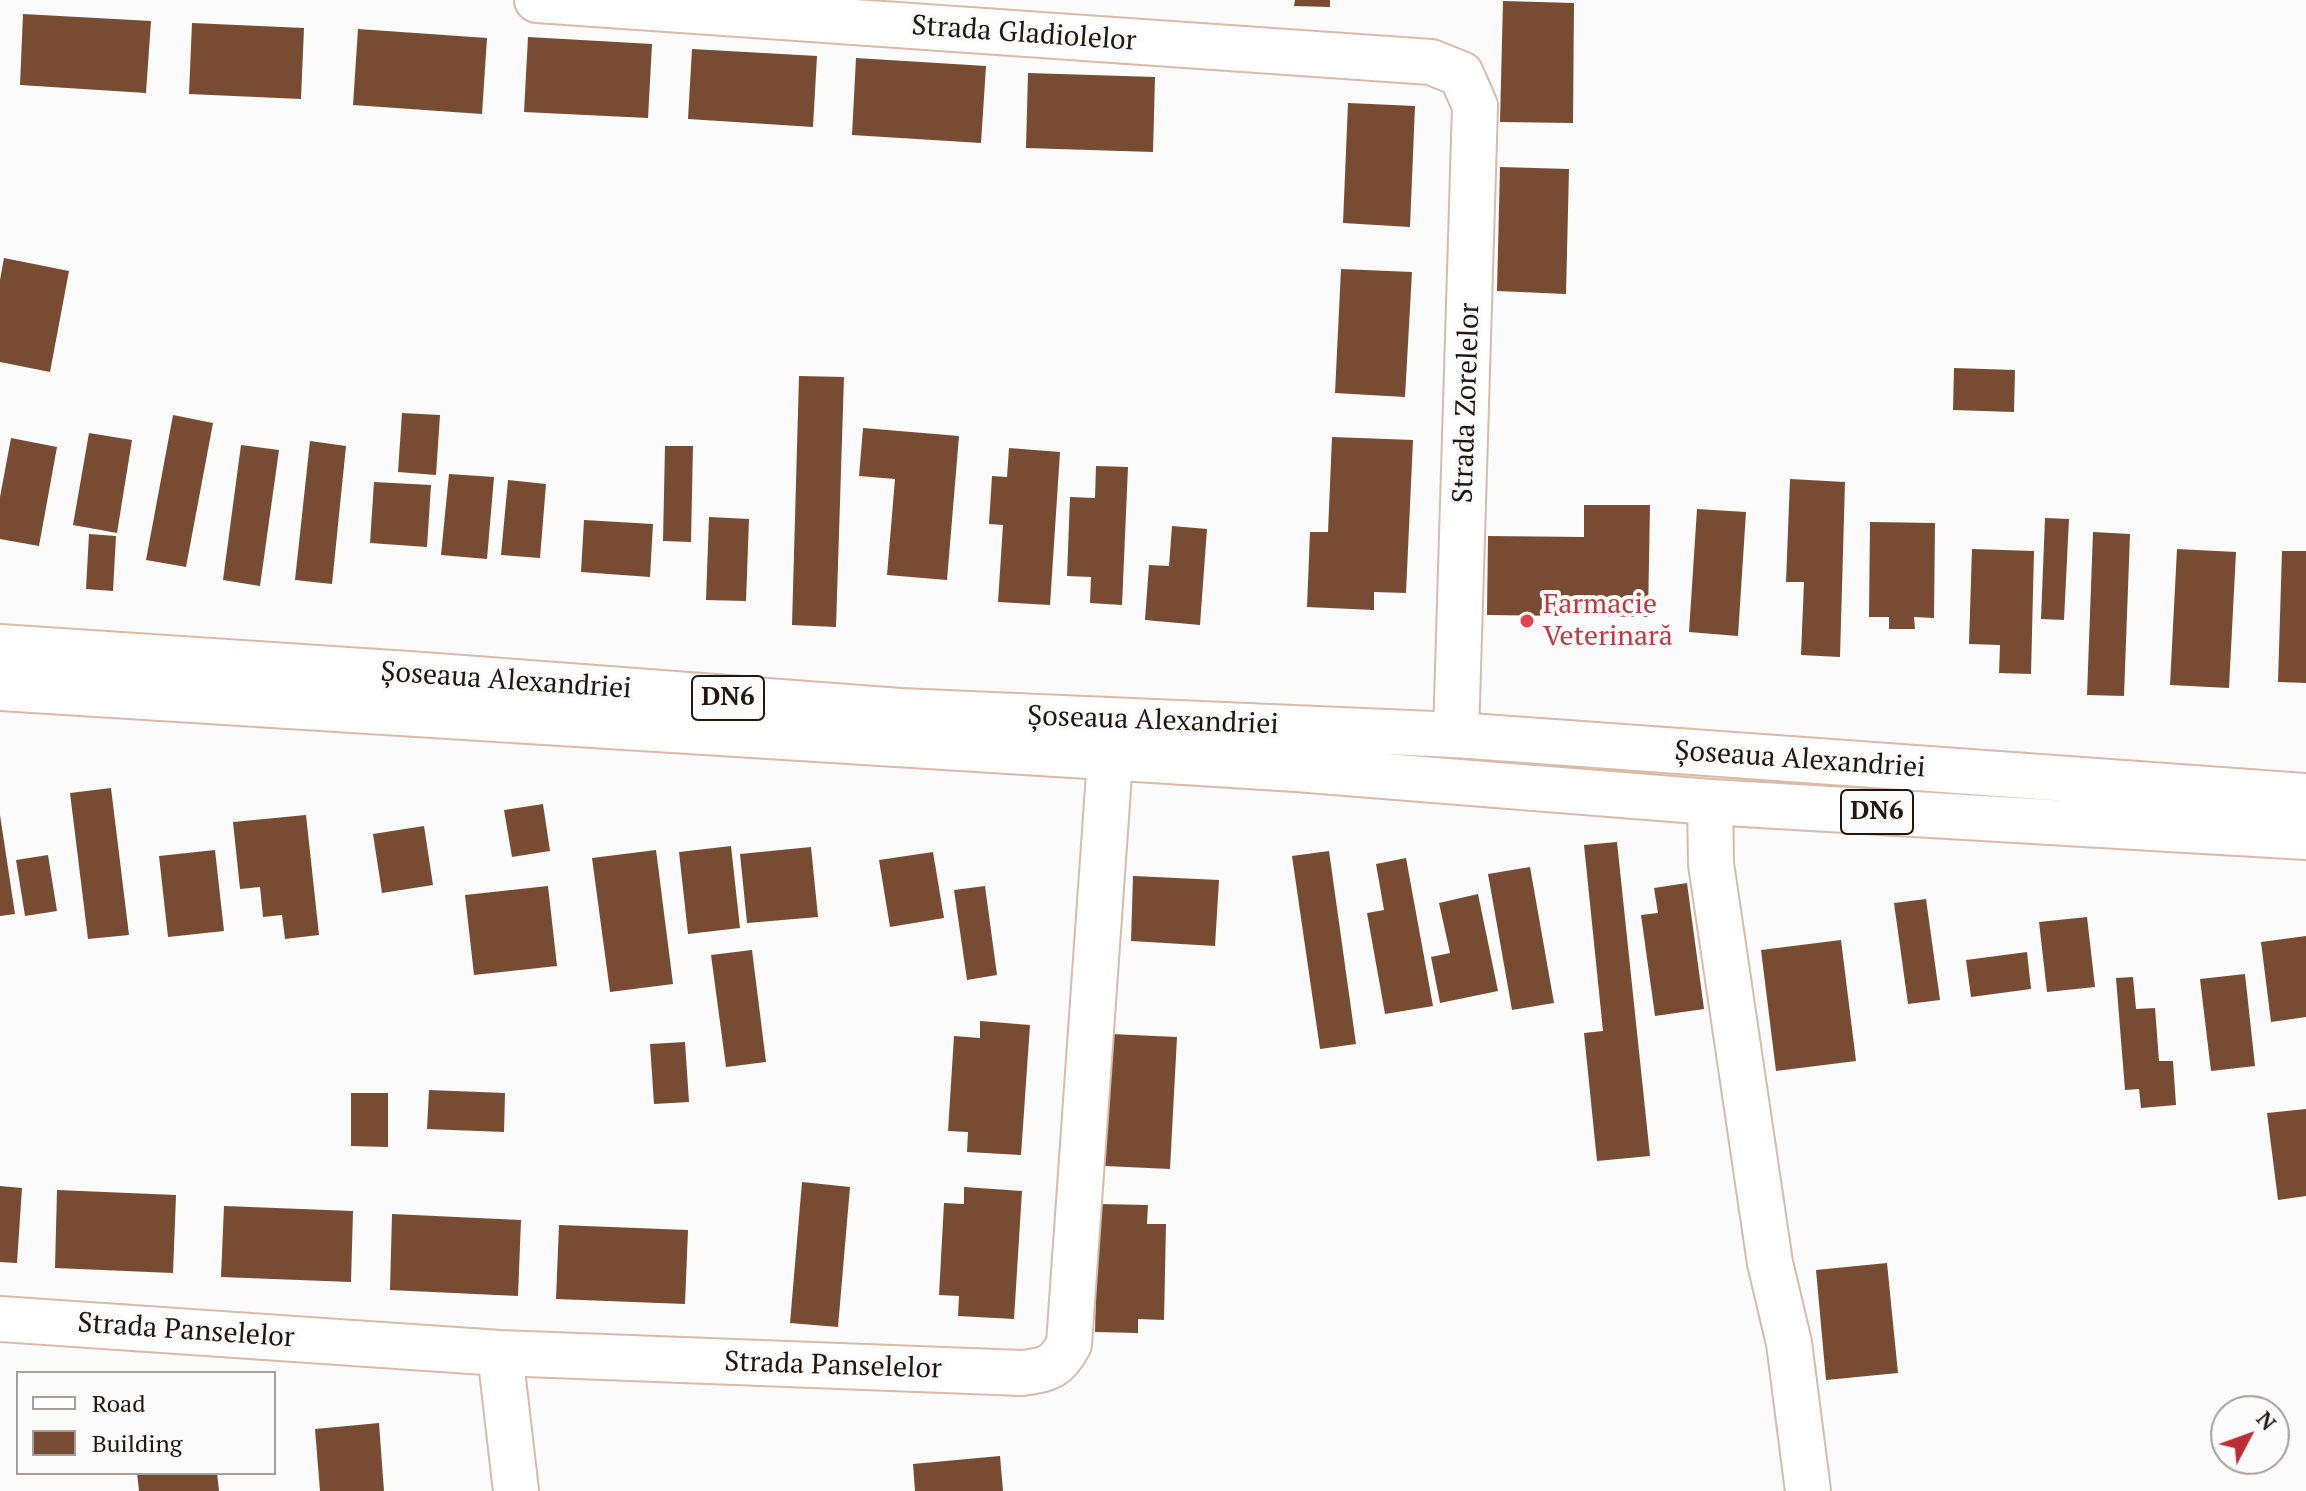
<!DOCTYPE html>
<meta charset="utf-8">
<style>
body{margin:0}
#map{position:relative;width:2306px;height:1491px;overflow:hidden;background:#fbfbfb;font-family:"PT Serif",serif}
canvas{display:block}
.legend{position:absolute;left:16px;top:1371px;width:260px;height:104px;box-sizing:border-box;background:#fbfbfb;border:2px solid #a49f9d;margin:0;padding:10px 14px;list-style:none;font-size:24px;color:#211610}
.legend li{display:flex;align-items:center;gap:16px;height:40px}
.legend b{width:40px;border:2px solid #a49f9d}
.north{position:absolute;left:2210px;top:1395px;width:80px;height:80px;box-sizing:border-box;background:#fbfbfb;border:2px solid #a49f9d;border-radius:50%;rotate:49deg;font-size:22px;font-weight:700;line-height:32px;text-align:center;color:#211610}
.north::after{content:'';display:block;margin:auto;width:28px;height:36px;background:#bd2d35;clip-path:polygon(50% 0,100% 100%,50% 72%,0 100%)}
</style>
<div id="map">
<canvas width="2306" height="1491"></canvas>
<ul class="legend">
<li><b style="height:10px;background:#fff"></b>Road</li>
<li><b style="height:22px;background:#784c32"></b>Building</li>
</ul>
<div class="north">N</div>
</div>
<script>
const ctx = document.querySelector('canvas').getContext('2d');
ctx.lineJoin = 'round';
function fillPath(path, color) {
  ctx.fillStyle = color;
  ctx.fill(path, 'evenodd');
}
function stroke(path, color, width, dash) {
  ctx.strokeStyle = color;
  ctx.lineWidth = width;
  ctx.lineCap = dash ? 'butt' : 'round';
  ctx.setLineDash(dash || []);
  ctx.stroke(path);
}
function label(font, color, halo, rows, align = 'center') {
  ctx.font = font + ' "PT Serif",serif';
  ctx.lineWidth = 8;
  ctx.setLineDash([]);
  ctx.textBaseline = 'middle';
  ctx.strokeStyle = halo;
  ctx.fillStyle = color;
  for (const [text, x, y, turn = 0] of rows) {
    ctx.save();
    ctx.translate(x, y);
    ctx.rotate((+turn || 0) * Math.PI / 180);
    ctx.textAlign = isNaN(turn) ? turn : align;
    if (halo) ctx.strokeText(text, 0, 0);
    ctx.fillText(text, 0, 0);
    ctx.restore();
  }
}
fillPath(new Path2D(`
 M1295,0h35v7l-36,-1z
 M1503,1l71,2 -1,120 -73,-1z
 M23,14l128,7 -5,72 -126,-8z
 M192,23l112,5 -3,71 -112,-5z
 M358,29l129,9 -5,76 -129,-9z
 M528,37l124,7 -4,74 -124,-6z
 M692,49l125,7 -4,71 -125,-8z
 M856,58l130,8 -5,77 -129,-8z
 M1028,73l127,4 -2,75 -127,-4z
 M1348,103l67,3 -5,121 -67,-4z
 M1500,167l69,2 -3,125 -69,-3z
 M4,258l65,13 -19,101 -50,-10v-82z
 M1341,269l71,3 -7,125 -70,-4z
 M1954,368l61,2 -1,42 -61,-2z
 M799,376l45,1 -8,250 -44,-2z
 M402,413l38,2 -4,60 -38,-3z
 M173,415l40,8 -27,144 -40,-7z
 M863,428l96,8 -12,144 -60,-5 8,-96 -36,-3z
 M89,433l43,7 -15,93 -44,-8z
 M1332,437l81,3 -7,153 -32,-1v18l-67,-3 3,-75h18z
 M11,438l46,9 -18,99 -39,-7v-42z
 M310,441l36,5 -14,138 -37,-4z
 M241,445l38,5 -19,136 -37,-6z
 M665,446h28l-2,96 -28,-1z
 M1009,448l51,4 -10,153 -52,-3 5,-77 -14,-1 3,-48 15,1z
 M1096,466l32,1 -6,138 -32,-2 1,-26 -24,-1 3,-79 25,1z
 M449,474l45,3 -7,82 -46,-4z
 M1790,479l55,3 -5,175 -39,-2 3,-73h-18z
 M508,480l38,4 -6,74 -39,-3z
 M374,482l57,3 -4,62 -57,-4z
 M1584,505h66l-2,112 -161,-2 1,-79 96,1z
 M1697,509l49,3 -8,124 -49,-4z
 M709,517l40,2 -3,82 -40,-1z
 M2045,518l24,1 -5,101 -23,-1z
 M584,520l69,4 -3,53 -69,-5z
 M1870,522l65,1 -1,95 -20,-1 1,12h-26v-12h-20z
 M1172,526l35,3 -7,96 -55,-5 4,-55 20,1z
 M2093,532l37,2 -6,162 -37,-1z
 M89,534l27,2 -3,55 -27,-2z
 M1972,549l62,2 -3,123 -32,-1 1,-28 -31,-1z
 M2177,549l59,3 -7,136 -59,-3z
 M2282,551h24v132l-28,-1z
 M111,788l18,147 -41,4 -18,-146z
 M543,804l7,47 -38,6 -8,-47z
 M0,815l15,99 -15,2z
 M306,815l13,120 -34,4 -3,-24 -19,2 -3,-30 -20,2 -7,-67z
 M424,826l9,59 -51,8 -9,-59z
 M1617,842l33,314 -53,5 -13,-128 19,-2 -19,-186z
 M731,846l9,82 -52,6 -9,-82z
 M811,847l7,70 -71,6 -7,-69z
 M215,850l9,81 -56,6 -9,-81z
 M656,850l17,134 -63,8 -18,-134z
 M1329,851l27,193 -36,5 -28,-193z
 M933,852l11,66 -54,9 -11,-67z
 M48,855l9,56 -32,5 -9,-56z
 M1406,858l27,148 -48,8 -18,-101 17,-3 -8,-46z
 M1530,867l24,136 -42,7 -24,-136z
 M1133,876l86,4 -4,66 -84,-5z
 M1687,883l17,126 -49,7 -14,-101 17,-2 -4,-25z
 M548,886l9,80 -83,9 -9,-80z
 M985,886l12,89 -30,5 -13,-90z
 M1478,894l20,97 -58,12 -9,-46 19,-4 -11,-50z
 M1926,899l14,101 -32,4 -14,-101z
 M2087,917l8,70 -48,5 -8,-70z
 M2306,936v81l-35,5 -10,-80z
 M1841,940l15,121 -80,10 -15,-121z
 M752,950l14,112 -40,5 -15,-112z
 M2027,952l4,37 -60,8 -5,-37z
 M2245,974l10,92 -44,5 -11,-92z
 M2133,977l3,32 19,-1 4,53h14l3,44 -35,3 -2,-19 -14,1 -9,-112z
 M980,1021l50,4 -9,130 -54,-3 1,-20 -20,-1 6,-95 26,2z
 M1111,1034l66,3 -7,132 -65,-3z
 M685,1042l4,60 -35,2 -4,-60z
 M429,1090l76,3 -1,39 -77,-3z
 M351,1093h37v54l-37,-1z
 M2306,1109v87l-28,4 -11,-87z
 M802,1182l48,5 -12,140 -48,-4z
 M0,1186l22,2 -5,75 -17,-1z
 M964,1187l58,4 -8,128 -56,-3 1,-20 -20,-1 5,-92 20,1z
 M57,1190l119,5 -3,78 -118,-5z
 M1098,1204l50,1 -1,19h19l-2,96 -26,-1v14l-43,-1z
 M224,1206l129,5 -2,71 -130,-5z
 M392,1214l129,6 -3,76 -128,-6z
 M559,1225l129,5 -3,74 -129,-5z
 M1887,1263l11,110 -72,7 -10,-110z
 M379,1423l5,68h-64l-5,-62z
 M1000,1456l3,35h-88l-2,-27z
 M137,1473h80l2,18h-80z`), '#784c32');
const minor = new Path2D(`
 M537,0l894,62 30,12 14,32 -19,629
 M1710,802l1,62 59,399 19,80 19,148
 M0,1319l500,34 522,20c26,-3 35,-6 47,-29l41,-584
 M500,1353l16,138`);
const highway = new Path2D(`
 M0,647l423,28 477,36 556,24 850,61
 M0,688l1296,81 414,33 596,35`);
stroke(minor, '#d8baa9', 48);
stroke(highway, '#d8baa9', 48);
stroke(minor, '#fff', 44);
stroke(highway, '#fff', 44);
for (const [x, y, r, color] of [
 [1527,621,8,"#e0444e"]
]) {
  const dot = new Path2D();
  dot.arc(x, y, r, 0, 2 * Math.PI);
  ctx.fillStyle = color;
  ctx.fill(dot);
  stroke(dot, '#fbfbfb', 3);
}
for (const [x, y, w] of [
 [728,698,72],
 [1877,812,72]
]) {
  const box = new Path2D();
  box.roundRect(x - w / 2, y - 22, w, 44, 6);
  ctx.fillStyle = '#fbfbfb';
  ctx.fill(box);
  stroke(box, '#211610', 2);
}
label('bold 26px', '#211610', null, [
 ["DN6",728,698],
 ["DN6",1877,812]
]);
label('28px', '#211610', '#fbfbfb', [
 ["Strada Gladiolelor",1024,34,4],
 ["Strada Zorelelor",1467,403,-88],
 ["Șoseaua Alexandriei",506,681,4],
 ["Șoseaua Alexandriei",1153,721,2],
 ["Șoseaua Alexandriei",1800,760,4],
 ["Strada Panselelor",186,1331,4],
 ["Strada Panselelor",833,1366,2]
]);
label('28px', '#be3a42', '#fbfbfb', [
 ["Farmacie",1543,605],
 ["Veterinară",1543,637]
], 'left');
</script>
